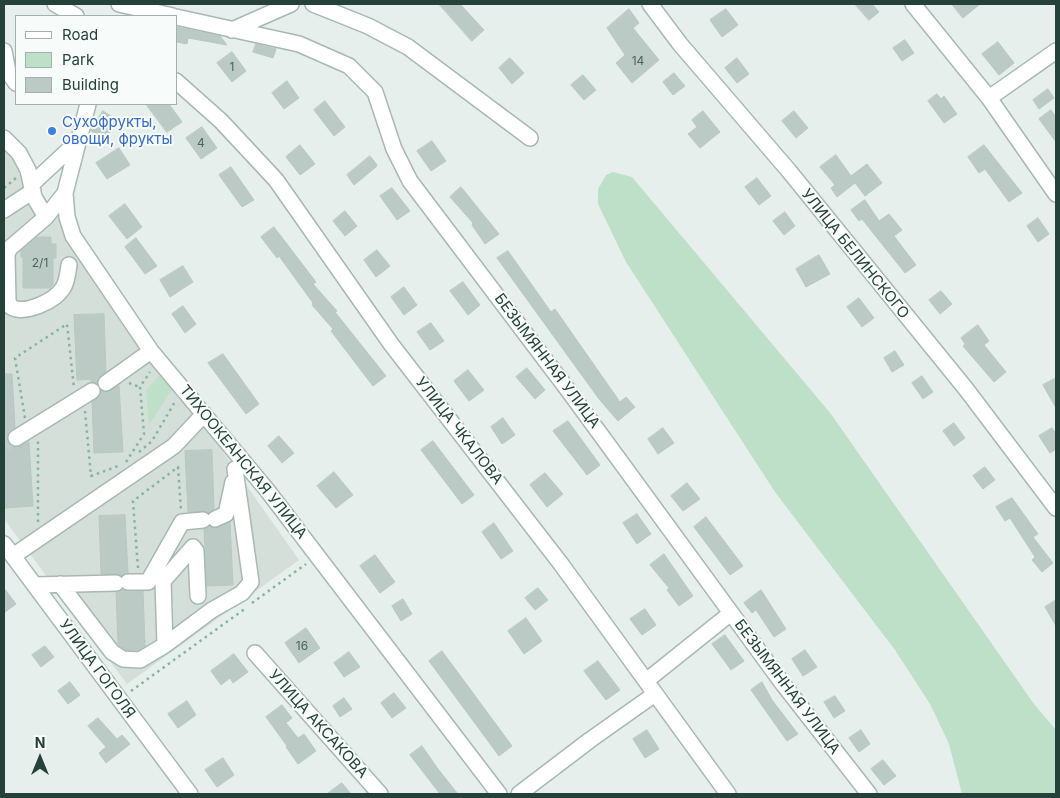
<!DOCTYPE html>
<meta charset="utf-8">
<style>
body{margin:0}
#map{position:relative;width:1060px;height:798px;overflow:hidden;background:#e6efeb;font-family:Inter,sans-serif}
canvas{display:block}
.frame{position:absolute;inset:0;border:5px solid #24423a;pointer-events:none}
.legend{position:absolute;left:15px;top:15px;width:162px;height:90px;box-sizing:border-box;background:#f7fbf9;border:1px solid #a3b1ad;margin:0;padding:6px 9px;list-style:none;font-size:15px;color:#24423a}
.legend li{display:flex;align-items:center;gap:10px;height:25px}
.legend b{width:25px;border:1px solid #a3b1ad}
.north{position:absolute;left:15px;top:733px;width:50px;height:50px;-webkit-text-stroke:4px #f7fbf9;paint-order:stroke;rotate:0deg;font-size:14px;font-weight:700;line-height:20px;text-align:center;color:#24423a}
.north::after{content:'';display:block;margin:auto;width:18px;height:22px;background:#24423a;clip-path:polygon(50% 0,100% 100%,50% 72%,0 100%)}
</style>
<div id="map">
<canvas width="1060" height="798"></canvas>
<div class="frame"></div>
<ul class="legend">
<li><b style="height:6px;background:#fff"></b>Road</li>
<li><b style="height:14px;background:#bfe0c8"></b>Park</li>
<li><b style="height:14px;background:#bbcac4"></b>Building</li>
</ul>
<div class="north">N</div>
</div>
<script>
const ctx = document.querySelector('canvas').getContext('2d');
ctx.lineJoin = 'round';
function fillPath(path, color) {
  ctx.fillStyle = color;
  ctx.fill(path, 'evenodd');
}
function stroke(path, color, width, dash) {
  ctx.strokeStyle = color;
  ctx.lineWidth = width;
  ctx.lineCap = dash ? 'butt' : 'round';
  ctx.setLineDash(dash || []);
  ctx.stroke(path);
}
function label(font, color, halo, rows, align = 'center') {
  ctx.font = font + ' Inter,sans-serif';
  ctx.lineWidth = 4;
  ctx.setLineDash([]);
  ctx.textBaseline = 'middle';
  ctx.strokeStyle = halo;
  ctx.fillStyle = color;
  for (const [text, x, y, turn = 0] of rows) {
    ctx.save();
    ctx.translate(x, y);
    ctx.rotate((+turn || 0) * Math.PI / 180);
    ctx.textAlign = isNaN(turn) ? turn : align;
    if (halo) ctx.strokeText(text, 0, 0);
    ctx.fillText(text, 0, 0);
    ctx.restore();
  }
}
fillPath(new Path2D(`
 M4,141l295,419 -172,124 -123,-165z`), '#d4dfda');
fillPath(new Path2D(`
 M613,172l19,5 199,237 203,290 22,26v64h-94l-13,-50 -19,-40 -35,-54 -120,-158 -149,-230 -28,-58v-15l8,-14z
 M160,375l14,11 -25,39 -3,-35z`), '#bfe0c8');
const building = new Path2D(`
 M439,4h21l24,26 -12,11z
 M855,4h17l7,8 -10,8z
 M952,4h28l-17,14z
 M629,9l10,14 -6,5 26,32 -27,23 -16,-20 9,-8 -18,-27z
 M726,9l12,16 -16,12 -12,-17z
 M176,27l44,9 7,9 -39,-7 -1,6 -11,-2z
 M905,40l9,13 -12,8 -9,-13z
 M998,42l16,21 -15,12 -17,-21z
 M256,44l20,5 -3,9 -20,-6z
 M232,52l14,19 -14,11 -15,-19z
 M510,58l14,15 -12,11 -13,-16z
 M737,58l12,16 -12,9 -12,-15z
 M674,73l11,13 -12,9 -10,-13z
 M583,75l13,15 -12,10 -13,-15z
 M287,81l12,17 -15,11 -12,-16z
 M1048,89l6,9 -15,11 -6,-9z
 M937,94l4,5 3,-3 13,18 -13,9 -16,-22z
 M325,101l20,26 -11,9 -20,-26z
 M146,104h23l13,18 -15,10z
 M1051,110l5,7v25l-17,-23z
 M103,111l14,9 -11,19 -15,-8z
 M703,111l17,21 -20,16 -12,-14 9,-7 -5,-7z
 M794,111l14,17 -12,10 -14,-17z
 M202,127l15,21 -16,11 -15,-21z
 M432,141l14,20 -15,10 -14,-20z
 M300,145l15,19 -15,11 -14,-18z
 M984,145l38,48 -13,9 -24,-33 -6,4 -11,-16z
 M119,148l11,17 -23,14 -11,-16z
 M836,155l15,21 16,-12 15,19 -17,13 -10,-13 -18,14 -6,-9 4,-3 -15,-18z
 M370,156l7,9 -1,2 -22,18 -7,-10z
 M231,167l23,33 -12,7 -23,-32z
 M757,178l14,18 -12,9 -14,-18z
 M461,187l38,47 -14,10 -13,-19 1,-2 -23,-26z
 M392,188l18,23 -13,9 -17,-24z
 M865,200l14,21 10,-7 13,16 -8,6 22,29 -11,8 -43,-54 -3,2 -8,-11z
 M125,204l17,23 -15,12 -18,-23z
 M345,211l12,15 -12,10 -12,-15z
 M785,212l10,14 -11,9 -11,-14z
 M1038,218l11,16 -11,8 -11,-16z
 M274,227l42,55 -3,2 24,27 -2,1 51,64 -13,10 -42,-55 2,-2 -21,-24 1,-2 -34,-47 -2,2 -16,-21z
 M37,237h14v7h5v14h-3v27l-3,3h-27v-31h-2v-6z
 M136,238l21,28 -12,8 -20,-27z
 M377,250l13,16 -14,11 -12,-17z
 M508,251l43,61 4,-3 65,93 6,-5 9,10 -17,14 -19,-22 -102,-141z
 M819,255l11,19 -24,13 -10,-18z
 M183,266l10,16 -23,15 -10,-17z
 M463,282l17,23 -12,10 -18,-24z
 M404,287l13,18 -13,10 -13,-18z
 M941,291l11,13 -12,10 -11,-14z
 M859,298l15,20 -12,9 -15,-20z
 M183,306l13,18 -11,9 -13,-19z
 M104,314l2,58 -8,7 -1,4 -6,-1v-3l-14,1 -3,-65z
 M431,323l13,18 -14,9 -13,-18z
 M978,325l11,16 -5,4 22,27 -12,10 -31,-36 2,-2 -4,-6z
 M895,351l9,14 -12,7 -8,-14z
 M223,354l36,50 -13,10 -38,-51z
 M527,368l18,22 -10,9 -19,-22z
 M468,370l16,20 -15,11 -15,-20z
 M4,374h8l3,53 -7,6 -1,6 4,7 5,1 13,-5 4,64 -28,2z
 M922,376l11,16 -10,7 -11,-16z
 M1056,378v30l-13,-23z
 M119,386l4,66 -29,1 -2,-51 8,-6 1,-5 6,1z
 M503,418l12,17 -13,9 -11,-17z
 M568,421l32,44 -13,10 -34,-44z
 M954,423l11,15 -11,8 -11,-15z
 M663,428l11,15 -16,11 -10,-15z
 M1052,428l4,6v15l-6,4 -11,-17z
 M279,436l15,17 -12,10 -14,-17z
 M433,441l41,54 -12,9 -41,-54z
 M212,450l2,59 -6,4 -6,-2 -14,1 -3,-61z
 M985,467l10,13 -12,9 -10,-13z
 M334,472l19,23 -17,13 -19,-22z
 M545,473l18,21 -16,13 -17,-22z
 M687,483l13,16 -17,12 -12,-15z
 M1012,498l26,36 -5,3 20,26 -11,9 -10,-12 3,-3 -25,-39 -5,3 -9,-14z
 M637,514l14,20 -14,10 -14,-21z
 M125,515l3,58 -7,3 -20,-2 -2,-58z
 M706,517l37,49 -13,9 -36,-48z
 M230,522l3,63 -26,1 -3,-57 5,-3 9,2z
 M494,523l19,28 -12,8 -19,-27z
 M664,554l29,42 -14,10 -12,-16 2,-2 -19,-23z
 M375,555l20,27 -15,11 -20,-27z
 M4,588l12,16 -12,9z
 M538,588l10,12 -13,10 -10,-12z
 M122,589l21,2 2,55 -7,4h-12l-8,-6 -2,-52z
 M761,590l25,39 -12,8 -18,-27 -4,3 -8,-10z
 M403,599l9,15 -11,7 -9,-15z
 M1056,600v26l-11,-19z
 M645,609l11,16 -14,10 -12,-16z
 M526,618l16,23 -18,13 -16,-23z
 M306,628l14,20 -21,15 -14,-20z
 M725,635l19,26 -13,9 -19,-26z
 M45,646l9,11 -13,10 -9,-12z
 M805,650l12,17 -14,9 -11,-17z
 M442,651l70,95 -13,10 -70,-95z
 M349,652l11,15 -16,10 -10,-14z
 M234,654l14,18 -15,11 -3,-5 -9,7 -10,-14z
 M598,661l22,29 -14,10 -22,-29z
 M70,682l10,13 -12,9 -10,-13z
 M762,682l10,18 26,34 -11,7 -36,-51z
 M394,693l12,15 -14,10 -11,-15z
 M835,696l10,15 -11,7 -10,-16z
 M344,698l8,11 -12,8 -7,-11z
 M187,701l9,14 -18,13 -10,-14z
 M282,705l10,13 -6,5 12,15 6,-4 12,17 -18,13 -12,-17 1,-1 -21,-29z
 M98,718l19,21 5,-4 8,9 -24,19 -7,-10 7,-6 -18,-21z
 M647,730l12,19 -14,9 -12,-19z
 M861,730l9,14 -11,8 -10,-14z
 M422,746l16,23 20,25h-18l-30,-39z
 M223,758l11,17 -17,12 -12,-17z
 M883,760l13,16 -12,9 -13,-16z
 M342,783l9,11h-24z`);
fillPath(building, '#bbcac4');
stroke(building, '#b8c9c2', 1);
stroke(new Path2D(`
 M4,445l12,-7`), '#bfccc8', 15, [15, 8]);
const minor = new Path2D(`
 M55,4l21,12
 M119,4l54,12
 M313,4l55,22 40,21 122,91
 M650,4l30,40 109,127 177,218 90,119
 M913,4l76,94 67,96
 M176,17l123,27 50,22 26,26 19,57 16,32 158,209 215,294 86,110
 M232,30l59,-26
 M4,51l4,21 8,11
 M176,81l45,40 55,59 115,164 170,220 167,230
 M989,98l67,-47
 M88,104l-23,89 2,24 6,19 78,115 116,139 232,304
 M4,138l15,15 9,17 6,27 12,20
 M32,184l44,-41
 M65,193l-19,24 -36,31 -3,6 1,48 3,5c14,8 44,-6 52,-19 4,-6 5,-15 6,-23
 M4,210l29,-19
 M106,383l45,-32
 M16,438l76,-47
 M215,519l11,-5 7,-32
 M4,544l186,250
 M13,556l161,-110 30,-32
 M128,582h20l34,-60 21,-2
 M60,584l52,68 11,7 17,1 25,-15 47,-35 30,-17 9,-11 -16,-113
 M36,585l80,-2
 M165,645l-2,-64 30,-34 3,4 2,45
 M255,653l125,141
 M646,681l85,-68
 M519,794l71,-54 65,-46`);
stroke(minor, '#a8b8b2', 18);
stroke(new Path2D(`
 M4,188l12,-10
 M129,383l11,4
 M85,411l6,65 30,-11
 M25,418l-10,-60 52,-34 7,64
 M139,452l13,-11 24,-41
 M126,462l18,-28 -4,-47 10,-15
 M38,522v-81
 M138,568l-5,-67 45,-34 3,43
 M252,603l54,-39
 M131,691l115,-83`), '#86b3a5', 2.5, [2.5, 4]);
stroke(minor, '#fff', 15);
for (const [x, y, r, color] of [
 [52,131,5,"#3f7fe0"]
]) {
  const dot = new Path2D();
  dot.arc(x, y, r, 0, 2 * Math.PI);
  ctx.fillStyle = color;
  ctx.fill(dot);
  stroke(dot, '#f7fbf9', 2);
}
label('12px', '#4a645c', null, [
 ["14",638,61],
 ["1",232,67],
 ["4",201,143],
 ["2/1",40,263],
 ["16",302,646]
]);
label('15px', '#366cbe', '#f7fbf9', [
 ["Сухофрукты,",62,122],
 ["овощи, фрукты",62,139]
], 'left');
label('15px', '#24423a', '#f7fbf9', [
 ["УЛИЦА БЕЛИНСКОГО",855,254,51],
 ["БЕЗЫМЯННАЯ УЛИЦА",547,361,53],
 ["УЛИЦА ЧКАЛОВА",459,431,52],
 ["ТИХООКЕАНСКАЯ УЛИЦА",243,462,51],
 ["УЛИЦА ГОГОЛЯ",97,669,54],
 ["БЕЗЫМЯННАЯ УЛИЦА",787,687,53],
 ["УЛИЦА АКСАКОВА",318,724,48]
]);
</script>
